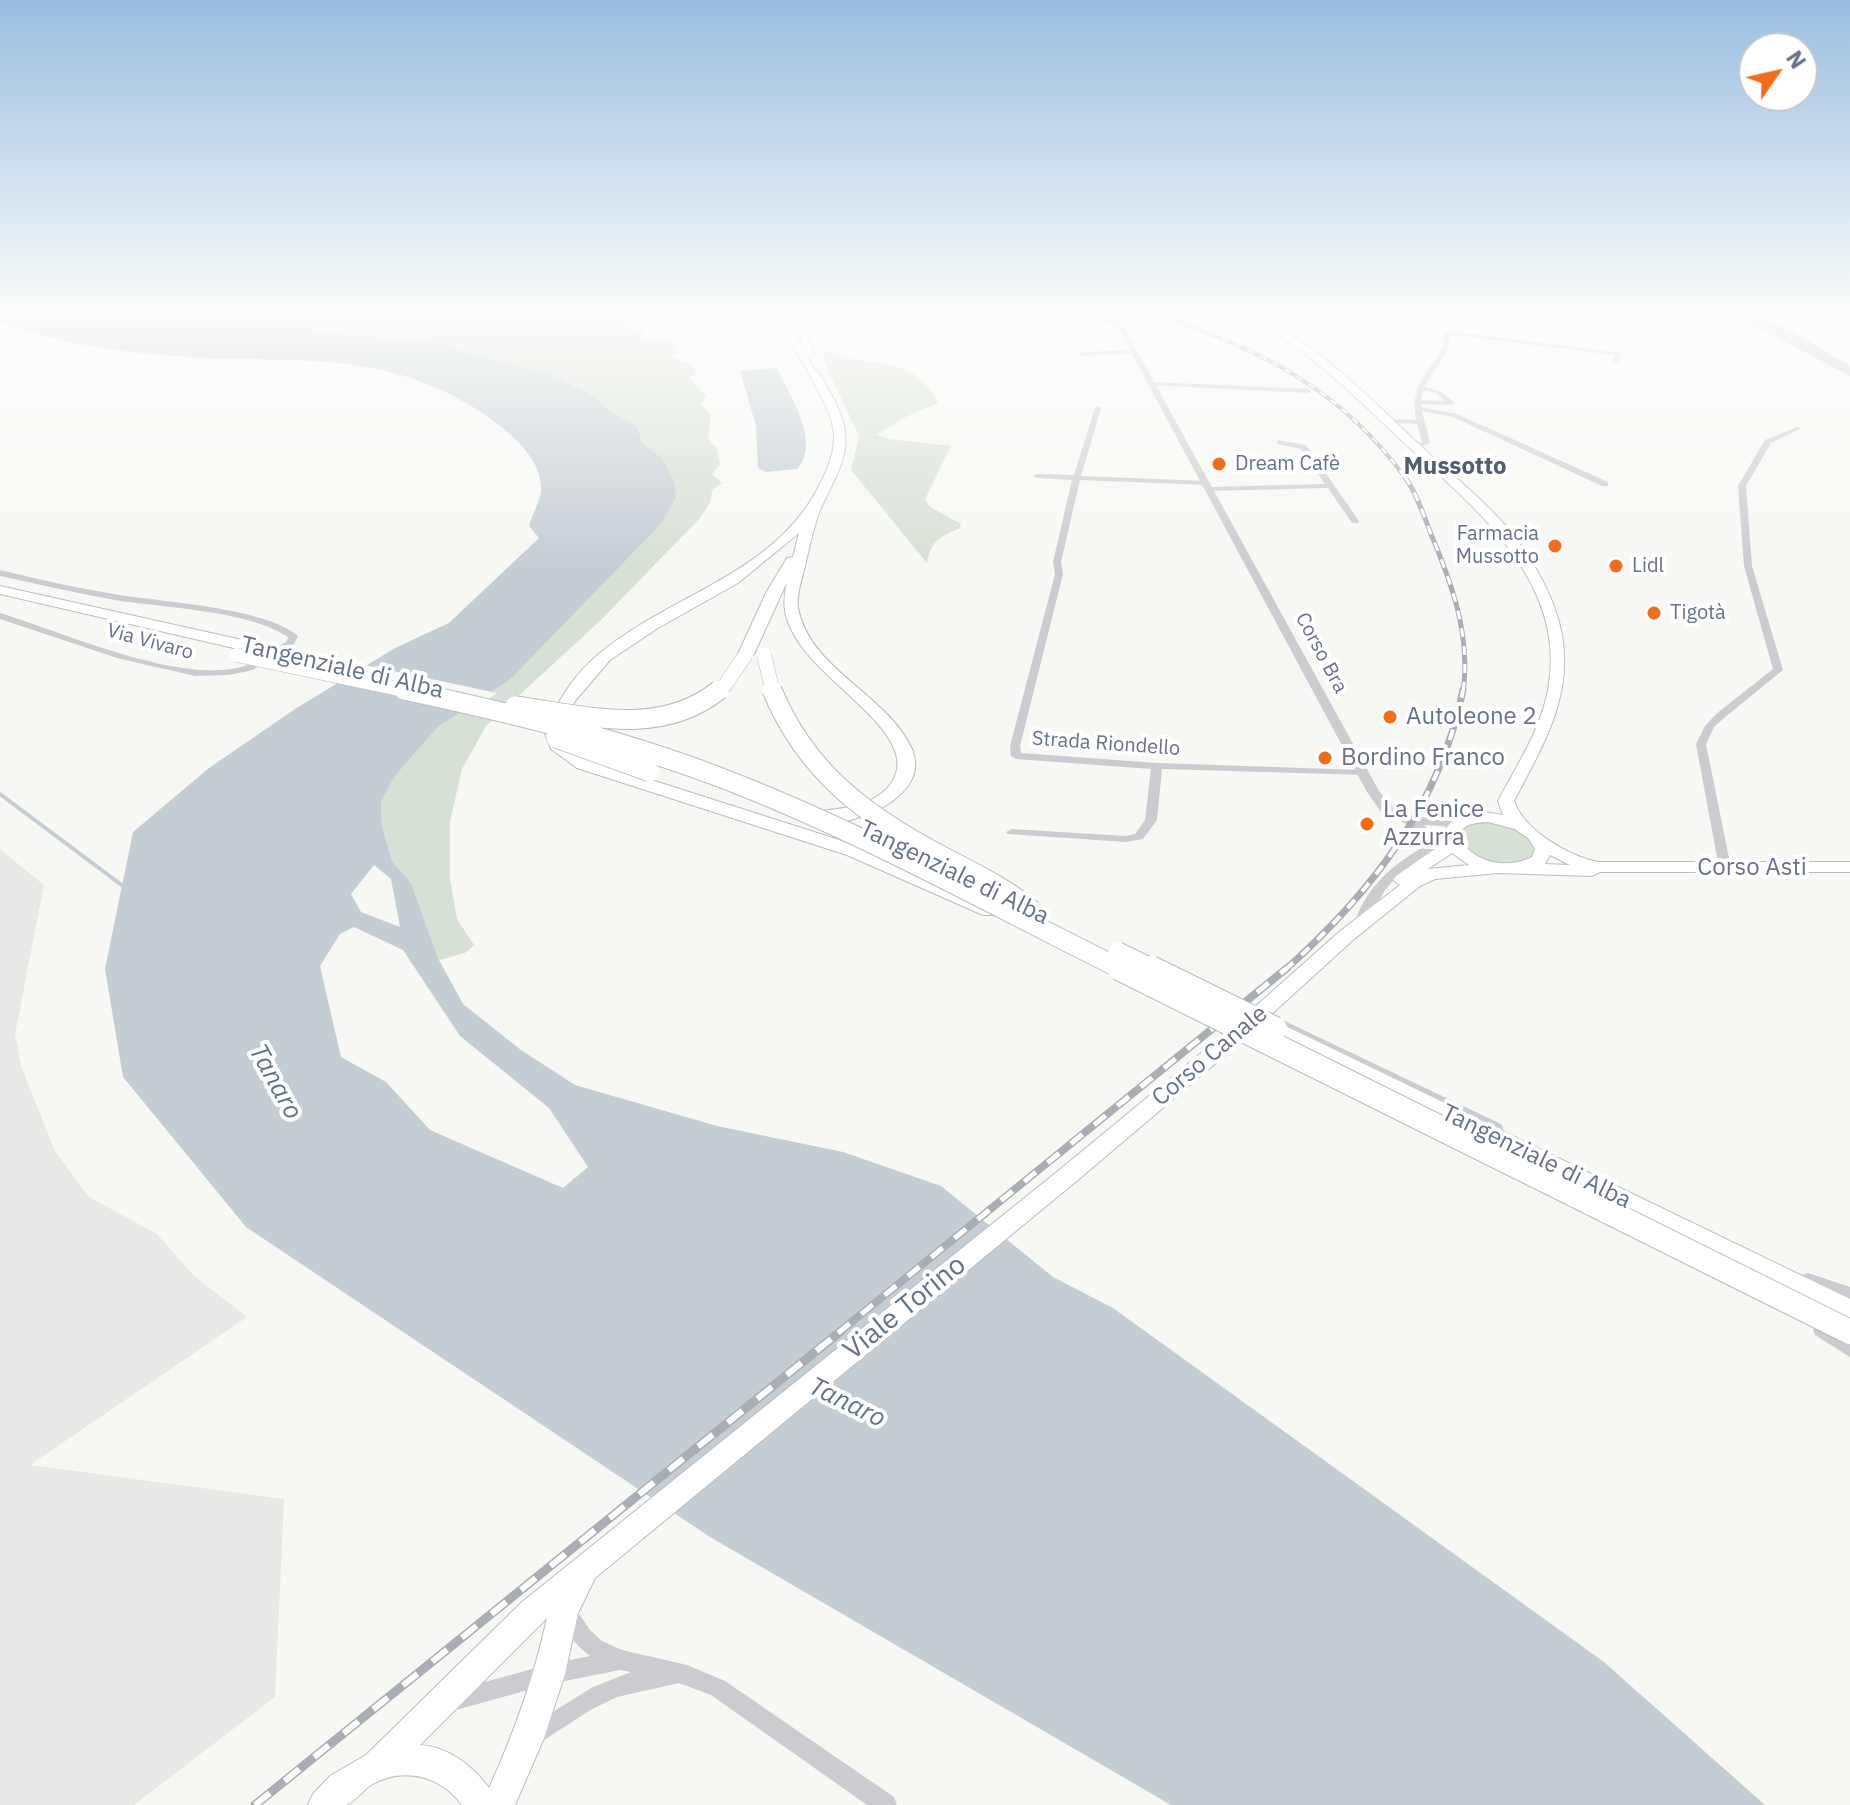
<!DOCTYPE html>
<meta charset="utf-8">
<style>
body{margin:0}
#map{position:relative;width:1850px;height:1805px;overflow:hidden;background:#f7f8f4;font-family:"IBM Plex Sans",sans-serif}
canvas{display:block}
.north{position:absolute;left:1738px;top:32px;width:80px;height:80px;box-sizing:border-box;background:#fff;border:2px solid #c1c7cf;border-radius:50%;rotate:56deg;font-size:22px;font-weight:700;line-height:32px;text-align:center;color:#647388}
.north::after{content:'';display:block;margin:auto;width:28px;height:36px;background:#f46b18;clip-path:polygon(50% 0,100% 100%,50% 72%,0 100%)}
</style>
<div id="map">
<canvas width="1850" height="1805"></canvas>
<div class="north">N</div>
</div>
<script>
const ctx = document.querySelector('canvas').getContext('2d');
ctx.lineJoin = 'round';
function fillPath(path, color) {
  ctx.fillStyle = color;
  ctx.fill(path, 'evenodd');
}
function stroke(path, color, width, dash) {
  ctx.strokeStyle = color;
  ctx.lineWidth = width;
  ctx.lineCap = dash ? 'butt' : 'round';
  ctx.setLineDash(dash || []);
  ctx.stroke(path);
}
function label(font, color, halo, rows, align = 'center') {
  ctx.font = font + ' "IBM Plex Sans",sans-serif';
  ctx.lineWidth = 8;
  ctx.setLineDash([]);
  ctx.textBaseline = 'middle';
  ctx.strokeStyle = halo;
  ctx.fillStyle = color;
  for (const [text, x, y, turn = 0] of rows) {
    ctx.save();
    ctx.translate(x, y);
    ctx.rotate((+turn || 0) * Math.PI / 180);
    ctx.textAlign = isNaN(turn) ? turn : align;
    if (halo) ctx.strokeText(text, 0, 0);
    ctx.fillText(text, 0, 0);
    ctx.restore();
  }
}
fillPath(new Path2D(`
 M0,849l44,36 -29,149 6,32 34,85 34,46 68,37 36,41 54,42 -217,148 254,34 -9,198 -141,108h-134z`), '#e8e8e7');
fillPath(new Path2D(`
 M197,314h433l4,5 -12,6 23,8 -4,4c10,4 22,-2 33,5l3,10 -5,5 21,8 3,8 -6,5 16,18 -5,8 9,11c2,15 -8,22 7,33l3,16 -8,10 10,9 -10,7 -1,11 -11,17 -98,101 -116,107 -24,43 -12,53v57l7,40 17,26 -9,8 -26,7 -28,-77 -19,-22 -10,-35 -1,-24 14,-26 43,-49 73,-48 151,-156 14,-25 -14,-40 -20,-15 -5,-17 -29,-17 -13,-13 -45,-21 -76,-20 -32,-12 -172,-17z
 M824,350c42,21 86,-2 114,53l-37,16 -24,16 12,4 62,7 -26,53 4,7 32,18 -1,4c-19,8 -30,13 -33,35l-76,-93 8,-34 -36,-76z
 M1486,821l36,10 13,14 -3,13c-27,14 -60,3 -74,-22 4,-13 16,-14 28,-15z`), '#d7e0d5');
fillPath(new Path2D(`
 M0,314h197l73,12 172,17 32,12 76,20 45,21 13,13 29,17 5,17 20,15 12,24 2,16 -14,25 -151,156 -73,48 -43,49 -14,26 1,24 10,35 19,22 28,77 24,44 58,46 54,35 142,41 126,26 98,34 112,91 60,31 491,354 161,143h-594l-461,-268 -464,-310 -123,-150 -18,-108 28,-137 76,-64 86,-59 100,-61 54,-25 90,-85 -10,-12c3,-11 11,-25 12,-35 1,-30 -24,-52 -45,-68 -108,-82 -212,-56 -335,-68 -55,-5 -109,-13 -161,-33zM374,865l17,14 9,48 -39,-15 -10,-18zM354,927l49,23 57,86 89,72 39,59 -25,21 -133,-58 -44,-48 -45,-25 -21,-91 20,-32z
 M1732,314c42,0 82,32 118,52v10z
 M777,368c12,27 45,74 20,101l-31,3 -8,-4 -2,-42 -16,-55z`), '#c5cdd4');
fillPath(new Path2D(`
 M360,664l137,29 -28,19 -135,-31z`), '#f7f8f4');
stroke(new Path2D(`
 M0,794l123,92`), '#c5cdd4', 4);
const primary = new Path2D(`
 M773,314h8l22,34 -9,-34h8l12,40 -6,3 8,17h-6z
 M1238,314c52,0 146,98 185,134 29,27 62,53 88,84 23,30 44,65 51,103 11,63 -20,112 -48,166 10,29 54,55 84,61h252v10h-250l-8,4 -94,-3 -63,6 -15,7 -67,54 -110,100 -164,139 -484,399 -17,35 -13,61 -21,64 -29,67h-53c-21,-29 -59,-39 -91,-20 -8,5 -16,17 -25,20 -9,0 -28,0 -38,0l5,-11 17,-18 36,-21 156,-153 541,-435 166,-137 110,-98 61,-47 -7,-5 3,-4 49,-34 -3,-6c10,-25 37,-26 61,-21l-5,-14c19,-36 42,-70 50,-111 21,-109 -76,-185 -147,-250 -37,-35 -73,-71 -115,-100 -15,-10 -34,-15 -48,-26zM1488,822l27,7 14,10 6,10 -3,8c-26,13 -59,6 -74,-21 6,-13 17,-13 30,-14zM1452,853l17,12 -41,4zM1550,855l20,10 -25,-1zM547,1618c-13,60 -33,115 -58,170 -16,-22 -40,-41 -69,-43z`);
const trunk = new Path2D(`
 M813,369l5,3c11,19 25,39 27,61 4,28 -16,55 -26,80 -6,17 -10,35 -14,53 -3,13 -9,29 -7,42 12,62 89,86 114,141 24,56 -91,89 -110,69l2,-4c25,-6 49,-3 72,-17 17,-10 26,-27 19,-46 -15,-41 -83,-77 -104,-122 -8,-16 -8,-30 -4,-47l-33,72 -8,5 -8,-5 28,-61 21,-35 6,-1 6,-24 -61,50 -80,45 -48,32 -35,41 -15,30 5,12 24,17 272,87 136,60 3,4 -3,4h-14l-136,-60 -270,-87 -26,-19 -7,-18c14,-30 30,-57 56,-78 74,-61 178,-79 222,-173 7,-14 13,-31 12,-47 -3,-22 -16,-42 -26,-61z
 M0,586l251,56 8,5 -8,5 -251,-58z
 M1275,1021l575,278v24l-583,-289 -3,-5 3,-5z`);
stroke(primary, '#babdc2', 2);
stroke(trunk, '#b9bcc0', 2);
fillPath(new Path2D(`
 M1448,331l172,22 -1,8 -3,2 -3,-2 2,-6 -164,-20 -4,17 -23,35 16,4 15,12 -3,2 -31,-1v3l36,7 151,68v4h-6l-149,-69 -31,-6 8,32 -15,6 -4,-2 11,-5 -5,-18 -32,-2v-2l2,-1 29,1c-7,-46 23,-48 29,-87zM1423,390l13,3 9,8 -24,-1z
 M1134,350l2,3 -54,3 -3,-2 3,-2z
 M1152,382l156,7 3,2 -3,2 -158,-8 -1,-1z
 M1098,406l3,2 -20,68 126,5 4,2 -4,2 -127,-5 -19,82 2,12 -43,172 1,7 136,10 205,7 4,1 1,2 -1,2 -204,-6 -5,51 -14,19 -17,3 -118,-8 -2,-2 6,-3 114,7 9,-2 10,-14 6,-51 -135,-10 -5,-3 -1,-10 45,-172 -2,-12 19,-82 -35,-2 -4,-2 4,-2 37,1 21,-67z
 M1797,427l5,1 -31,15 -25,43 6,80 31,104 -59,48 -10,9 -8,17 25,124 -6,3 -6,-3 -23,-124 9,-18 11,-12 57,-45 -29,-103 -6,-80 27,-46z
 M1277,440l29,5 53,76 -1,2h-6l-24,-35 -121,3v-4h3l115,-3 -24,-35 -24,-5z
 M0,570c38,9 76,18 114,24 45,8 151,13 184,42l-4,8 -41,26 -24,5 -34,1 -78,-18 -117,-39v-6c63,19 182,73 245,53 14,-4 29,-17 42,-25l1,-4c-40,-27 -125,-29 -173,-37 -39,-7 -77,-16 -115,-24z
 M1272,1015l229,109 2,4 -2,4 -5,1 -5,-1 -224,-110 -2,-3 2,-3z
 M1808,1273l42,14v14l-48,-16 -2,-5 2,-5z
 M1821,1323l29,18v16l-35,-22 -2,-5 2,-5z
 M566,1602l7,3 17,25 12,11 20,9 65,15 38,16 169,116 3,8h-30l-156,-110 -32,-12 -62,14 -25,12 -48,31 -7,3 -7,-3 -3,-7 3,-7 63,-39 38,-15 -11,-2 -70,14 -94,26 -7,-3 -3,-7 3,-7 7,-3 94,-26 40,-8c-15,-11 -27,-27 -34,-44l3,-7z`), '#caccd0');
fillPath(new Path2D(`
 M1080,314l30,4 15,11 254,462c19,24 31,26 60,27 10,1 18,0 25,5l-7,4 -33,-2 15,16c-7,18 -31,26 -45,39 -12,11 -17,25 -25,39l-5,1 -7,-4c13,-32 37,-52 66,-69l2,-5 -18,-18 -26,-12 -14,-20 -248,-462 -12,-8z`), '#caccd0');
fillPath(primary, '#fff');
fillPath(trunk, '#fff');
const railFar4 = new Path2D(`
 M1156,314c103,35 185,74 250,165`);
const railFar3 = new Path2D(`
 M1405,477c12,17 18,37 26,57 21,50 40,102 32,158`);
const railFar2 = new Path2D(`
 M1285,970c86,-77 155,-165 178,-280`);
const railFar1 = new Path2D(`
 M838,1333l449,-365`);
const rail = new Path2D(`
 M255,1805l586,-474`);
stroke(railFar4, '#a9adb4', 4);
stroke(railFar3, '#a9adb4', 5);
stroke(railFar2, '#a9adb4', 7);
stroke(railFar1, '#a9adb4', 8);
stroke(rail, '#a9adb4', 9);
stroke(railFar4, '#fff', 2, [7]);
stroke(railFar3, '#fff', 3, [9]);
stroke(railFar2, '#fff', 4, [11]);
stroke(railFar1, '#fff', 5, [15]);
stroke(rail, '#fff', 6, [19]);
const trunkBridgeFar2 = new Path2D(`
 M237,655l176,37
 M764,655l9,37
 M717,692l8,-7 21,-31`);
const trunkBridgeFar1 = new Path2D(`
 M404,690c106,23 213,48 315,87 139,53 271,127 404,193
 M772,690c33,80 91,124 166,164 32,17 65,32 94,56
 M515,706c69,9 145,32 204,-16
 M556,738l94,34
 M1118,952l37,18`);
const trunkBridge = new Path2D(`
 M1119,968l731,364
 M1151,968l124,61`);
stroke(trunkBridgeFar2, '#b9bcc0', 15, []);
stroke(trunkBridgeFar1, '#b9bcc0', 21, []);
stroke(trunkBridge, '#b9bcc0', 26, []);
stroke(trunkBridgeFar2, '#fff', 14);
stroke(trunkBridgeFar1, '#fff', 19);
stroke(trunkBridge, '#fff', 24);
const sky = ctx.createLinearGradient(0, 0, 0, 567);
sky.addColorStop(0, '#9abee0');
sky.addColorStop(0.55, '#fbfcfa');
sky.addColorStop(1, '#fbfcfa00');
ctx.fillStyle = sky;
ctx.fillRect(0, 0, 1850, 567);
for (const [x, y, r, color] of [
 [1219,464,8,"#f46b18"],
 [1555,546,8,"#f46b18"],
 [1616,566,8,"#f46b18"],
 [1654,613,8,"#f46b18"],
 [1390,717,8,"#f46b18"],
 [1325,758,8,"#f46b18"],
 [1367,824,8,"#f46b18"]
]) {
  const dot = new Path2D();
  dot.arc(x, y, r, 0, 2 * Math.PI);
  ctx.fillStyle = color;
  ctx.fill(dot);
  stroke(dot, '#fff', 3);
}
label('20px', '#647388', '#fff', [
 ["Dream Cafè",1235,464],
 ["Farmacia",1539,534,"right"],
 ["Mussotto",1539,557,"right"],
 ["Lidl",1632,566],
 ["Tigotà",1670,613]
], 'left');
label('20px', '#647388', '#fff', [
 ["Via Vivaro",150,642,15],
 ["Corso Bra",1321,653,62],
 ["Strada Riondello",1106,744,4]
]);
label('bold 24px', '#525d6d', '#fff', [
 ["Mussotto",1455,467]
]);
label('24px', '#647388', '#fff', [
 ["Tangenziale di Alba",342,668,13],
 ["Corso Asti",1752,868],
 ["Tangenziale di Alba",954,873,26],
 ["Corso Canale",1210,1056,-40],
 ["Tangenziale di Alba",1536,1157,26]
]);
label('24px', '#647388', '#fff', [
 ["Autoleone 2",1406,717],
 ["Bordino Franco",1341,758],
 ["La Fenice",1383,810],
 ["Azzurra",1383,838]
], 'left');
label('italic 26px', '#5f7584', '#fff', [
 ["Tanaro",275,1082,61],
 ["Tanaro",847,1403,26]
]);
label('28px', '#647388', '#fff', [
 ["Viale Torino",905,1308,-39]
]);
</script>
